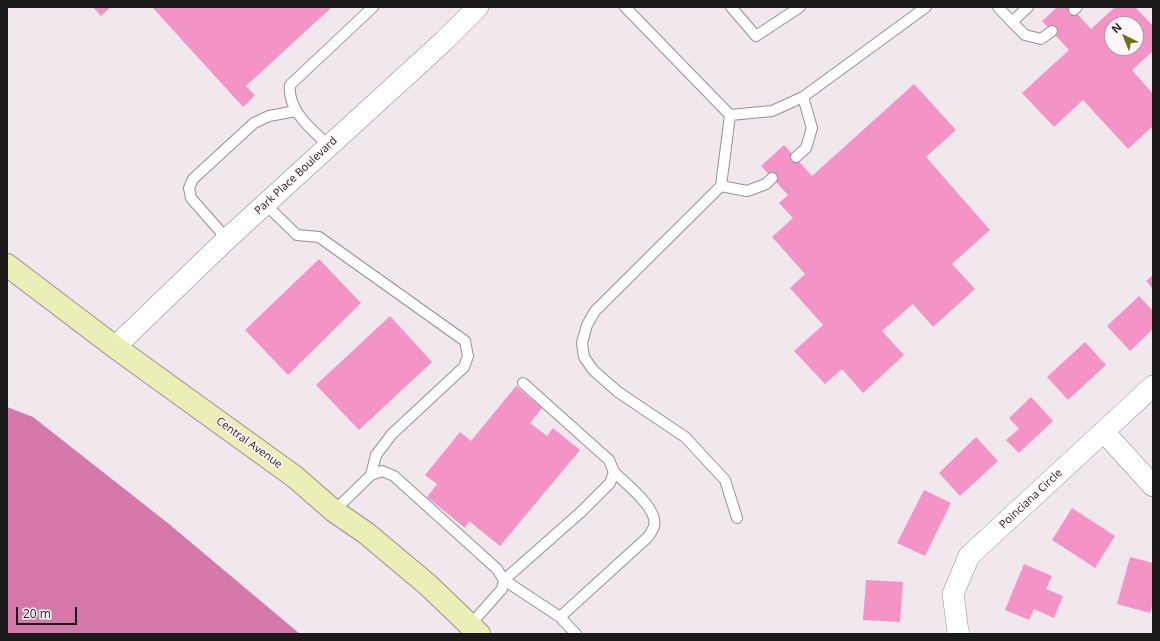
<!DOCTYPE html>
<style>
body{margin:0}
#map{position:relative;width:1160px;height:641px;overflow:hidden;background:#f0e8ec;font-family:"Open Sans",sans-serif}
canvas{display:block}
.frame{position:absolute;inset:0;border:8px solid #1b191a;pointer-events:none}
.north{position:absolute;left:1104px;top:16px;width:40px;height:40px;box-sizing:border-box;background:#fef6f9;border:1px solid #a39ea0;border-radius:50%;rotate:317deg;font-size:11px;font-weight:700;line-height:16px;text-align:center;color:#1b191a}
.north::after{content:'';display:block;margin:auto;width:14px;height:18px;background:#6b7118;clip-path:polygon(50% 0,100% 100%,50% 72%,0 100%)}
.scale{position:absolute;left:16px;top:607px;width:61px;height:18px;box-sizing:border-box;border:2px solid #1b191a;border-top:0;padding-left:5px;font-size:12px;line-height:14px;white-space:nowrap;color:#1b191a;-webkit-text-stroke:3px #fef6f9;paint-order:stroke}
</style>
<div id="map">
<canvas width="1160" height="641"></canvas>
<div class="frame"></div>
<div class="north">N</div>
<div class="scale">20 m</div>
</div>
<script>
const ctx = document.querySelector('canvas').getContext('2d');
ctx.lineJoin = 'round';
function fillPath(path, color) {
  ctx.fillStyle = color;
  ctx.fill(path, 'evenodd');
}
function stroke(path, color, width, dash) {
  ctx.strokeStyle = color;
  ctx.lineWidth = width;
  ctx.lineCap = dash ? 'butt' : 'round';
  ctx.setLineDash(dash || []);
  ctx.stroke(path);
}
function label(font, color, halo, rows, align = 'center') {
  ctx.font = font + ' "Open Sans",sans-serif';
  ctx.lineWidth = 3;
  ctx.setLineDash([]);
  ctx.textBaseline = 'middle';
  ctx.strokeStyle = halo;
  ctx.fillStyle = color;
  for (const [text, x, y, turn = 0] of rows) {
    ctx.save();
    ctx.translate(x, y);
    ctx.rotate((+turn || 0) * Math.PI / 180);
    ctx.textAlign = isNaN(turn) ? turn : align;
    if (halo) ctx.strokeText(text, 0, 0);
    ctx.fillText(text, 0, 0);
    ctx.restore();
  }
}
fillPath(new Path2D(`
 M7,407l26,10 136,107 131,110h-293z`), '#d578aa');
fillPath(new Path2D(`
 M93,7h18l-10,9z
 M152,7h180l-86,79 9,9 -12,12z
 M1057,7h14l20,22 24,-22h20l18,19v25l-21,19 21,24v32l-25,23 -45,-49 -29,27 -32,-34 47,-43 -27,-29zM1112,24h24v24h-24z
 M914,84l42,46 -30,27 64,73 -38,34 23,25 -42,38 -20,-23 -31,27 22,24 -41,38 -21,-24 -17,15 -31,-33 29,-26 -33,-37 15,-14 -33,-37 21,-19 -14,-15 9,-8 -27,-29 23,-21 28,31z
 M319,259l42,44 -73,72 -43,-45z
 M1153,275v14l-7,-8z
 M1139,296l14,15v18l-23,22 -23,-25z
 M390,316l42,46 -73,68 -43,-45z
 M1085,342l21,23 -38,35 -21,-23z
 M516,386l26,22 -12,15 17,13 6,-8 27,22 -80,96 -31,-25 -4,7 -38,-31 10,-13 -12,-9 35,-43 11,9z
 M1031,397l22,24 -34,32 -13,-13 13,-11 -10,-11z
 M976,437l22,24 -38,35 -21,-23z
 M924,490l27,13 -26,53 -28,-13z
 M1072,508l43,28 -20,32 -43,-28z
 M1130,557l23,6v39l-3,11 -33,-9z
 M1024,564l28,12 -6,13 17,7 -9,22 -20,-9 -5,11 -24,-10z
 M866,580l37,2 -3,40 -37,-2z`), '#f494c6');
const lane = new Path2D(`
 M625,7l105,108 42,-4 31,-14 123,-90
 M731,7l25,29 44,-29
 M998,7l14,15 16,-15
 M1074,10l3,-3
 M1012,22l13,13 16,4 11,-8
 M730,115l-9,71 -126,125 -8,14 -5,18 2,14 9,13 25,22 67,45 40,43 12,38
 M329,146c-17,-17 -42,-35 -39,-61l83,-78
 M796,157l10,-9 6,-20 -9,-31
 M721,186l26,5 19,-7 6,-6
 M266,205l31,30 22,2 146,104 3,15 -4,11 -72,67 -16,21 -5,20
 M227,239l-36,-41 -2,-10 4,-9 61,-56 15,-7 27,-5
 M523,383l86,77 5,12 -4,11 -28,28 -78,69 56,37 16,17
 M334,511l37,-36 11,-4 12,5 103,93 7,11 -2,9 -32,36
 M560,617l88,-80c2,-3 5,-7 6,-11 5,-17 -29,-43 -40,-54`);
const street = new Path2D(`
 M115,347l112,-108 217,-198 34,-34
 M1104,432l49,54
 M959,634l-1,-2 -5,-38 16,-38 184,-170`);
const secondary = new Path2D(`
 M7,265l108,82 180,130 39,34 32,22 62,52 51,49`);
stroke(lane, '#978f93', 12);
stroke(street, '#978f93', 22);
stroke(secondary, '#978f93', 24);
stroke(lane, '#fff', 10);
stroke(street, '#fff', 21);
stroke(secondary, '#ebeeb5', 22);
label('11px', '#1b191a', '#fef6f9', [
 ["Park Place Boulevard",296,176,-43],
 ["Central Avenue",249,443,36],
 ["Poinciana Circle",1031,499,-43]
]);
</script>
